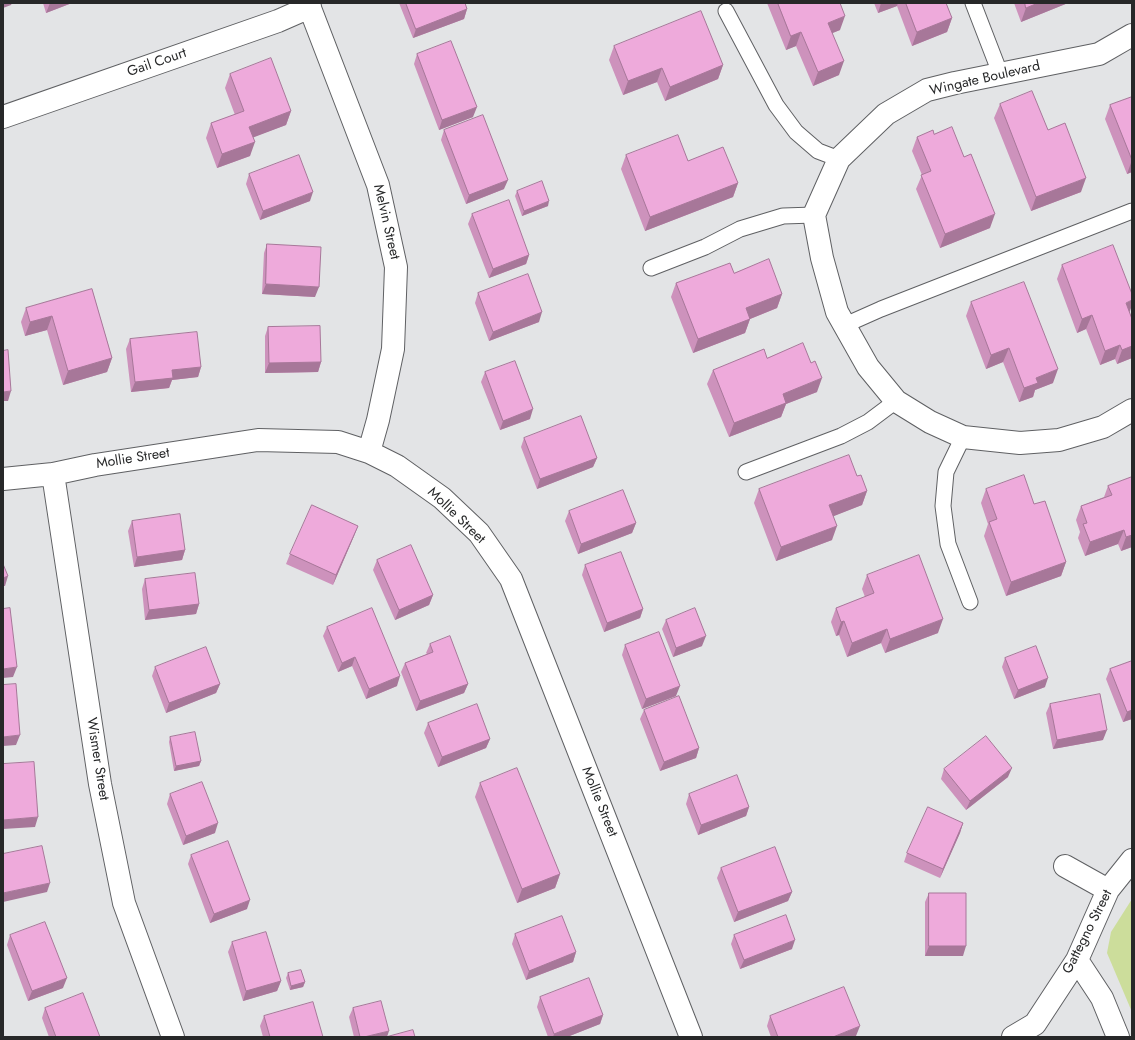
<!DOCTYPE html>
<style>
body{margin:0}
#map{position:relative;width:1135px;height:1040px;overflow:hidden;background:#e3e4e6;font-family:Jost,sans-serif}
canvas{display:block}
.frame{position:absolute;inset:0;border:4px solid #272829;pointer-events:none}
</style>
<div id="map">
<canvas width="1135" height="1040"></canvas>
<div class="frame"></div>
</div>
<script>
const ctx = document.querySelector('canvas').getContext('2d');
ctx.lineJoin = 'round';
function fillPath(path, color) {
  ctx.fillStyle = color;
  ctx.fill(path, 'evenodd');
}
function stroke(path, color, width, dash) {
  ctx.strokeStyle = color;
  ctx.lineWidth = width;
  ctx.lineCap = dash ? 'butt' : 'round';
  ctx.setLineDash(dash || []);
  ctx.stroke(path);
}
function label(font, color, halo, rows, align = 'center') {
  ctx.font = font + ' Jost,sans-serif';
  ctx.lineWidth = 3.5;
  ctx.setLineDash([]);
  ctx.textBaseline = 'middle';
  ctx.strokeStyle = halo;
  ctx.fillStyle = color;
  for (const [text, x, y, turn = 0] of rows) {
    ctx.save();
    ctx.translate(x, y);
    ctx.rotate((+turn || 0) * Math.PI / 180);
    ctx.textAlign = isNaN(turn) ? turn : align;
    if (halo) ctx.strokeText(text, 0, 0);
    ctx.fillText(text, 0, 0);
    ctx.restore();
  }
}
fillPath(new Path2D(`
 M1132,899v113l-25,-59 4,-21z`), '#ccdd9b');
const service = new Path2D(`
 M973,3l27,70
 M726,11l50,94 20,27 22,19 21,8
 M651,268l54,-21 35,-18 43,-13 31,-1
 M845,325l36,-16 251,-98
 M963,437l-17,35 -3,34 5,38 22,58
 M746,472l95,-36 27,-14 28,-21`);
const minor = new Path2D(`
 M308,3l70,182 18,82 -3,82 -15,71 -9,32
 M1132,35l-33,19 -144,29 -28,7 -41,24 -47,45 -25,56 8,43 15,54 31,55 28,34 34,21 33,15 57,6 39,-3 44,-13 29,-17
 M3,117l275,-96 32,-14
 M53,474l47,310 24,119 49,134
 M3,479l50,-5 42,-9 163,-25 80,2 31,10 28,14 45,32 37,35 32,46 180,458
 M1065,866l43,24
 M1077,960l25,38 16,39
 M1013,1037l22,-13 42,-64 31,-70 24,-30`);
stroke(service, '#5f6063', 17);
stroke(minor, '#5f6063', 24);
stroke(service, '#fff', 15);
stroke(minor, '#fff', 22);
fillPath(new Path2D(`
 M43,3h29l-26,10z
 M399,3h66l2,6 -3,10 -51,19z
 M767,3h73v27l-8,3 7,42 -26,11 -17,-40 -10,4z
 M874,3h72l6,15 -5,14 -35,14 -15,-40 -19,7z
 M1014,3h54l-47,19z
 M614,46l109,19 -5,14 -53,22 -8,-19 -34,13 -14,-35z
 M417,54l56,63 -34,13 -25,-66z
 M230,74l61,37 -5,14 -33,12 -3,19 -33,12 -11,-30 5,-15 24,-8 -10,-27z
 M1132,97v75l-5,2 -22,-55 5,-14z
 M1000,104l81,88 -50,19 -37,-93z
 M444,130l60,59 -38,15 -25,-64z
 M934,134l30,23 26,71 -50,20 -24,-59 6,-14 -10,-24 5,-14z
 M626,155l62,6 50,22 -5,14 -88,34 -24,-62z
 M249,174l61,27 -50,19 -14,-36z
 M517,191l31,15 -26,10 -7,-20z
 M472,214l57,41 -3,9 -37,14 -21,-54z
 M267,244l48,53 -53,-3 2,-41z
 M1062,265l67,47 3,7v39l-15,6 -2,-5 -15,6 -14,-36 -9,4 -20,-54z
 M734,273l48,21 -5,14 -27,11 -5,14 -52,20 -22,-56 5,-14z
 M92,289l20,69 -5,14 -44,13 -16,-55 -22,6 -4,-14 5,-14z
 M478,293l61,29 -50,19 -14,-38z
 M971,302l82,81 -18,7 -2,7 -14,5 -16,-40 -17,7 -20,-53z
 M268,327l53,35 -3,10 -53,1v-37z
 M130,339l71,28 -3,10 -26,3 -3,8 -38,4 -5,-43z
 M767,358l50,34 -31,12 -5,13 -52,20 -22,-53 6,-14z
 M485,372l45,47 -30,11 -19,-48z
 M524,438l73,20 -4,9 -56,22 -16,-42z
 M857,476l10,15 -5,14 -29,11 -1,24 -56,21 -22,-58 5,-14z
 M1132,477v70l-11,4 -3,-7 -33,12 -7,-18 2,-6 -4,-12 5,-14 23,-9 4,-11z
 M986,489l48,15 32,58 -5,14 -55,20 -22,-60 4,-12 -7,-21z
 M569,511l67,12 -4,10 -54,21 -13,-33z
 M132,521l53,29 -3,10 -48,7 -6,-36z
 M358,526l-4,10 -21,49 -47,-21 4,-10z
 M377,560l56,35 -4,10 -34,15 -22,-50z
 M585,565l58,44 -3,9 -36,14 -22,-57z
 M867,575l71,58 -53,20 -4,-10 -34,14 -8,-22 -3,1 -5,-14 5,-14 29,-11 -3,-8z
 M145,579l54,25 -3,10 -51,6 -3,-31z
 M666,620l36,26 -29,11 -11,-28z
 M327,627l70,59 -31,13 -14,-33 -14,6 -15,-36z
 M430,644l38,40 -4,9 -48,18 -15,-39 4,-9 22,-9 -1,-1z
 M625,645l51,51 -34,13 -20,-54z
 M1005,658l40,29 -31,12 -12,-32z
 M1132,661v58l-9,3 -17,-43 4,-10z
 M155,667l65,17 -4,9 -50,20 -14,-37z
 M1050,704l53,36 -50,9 -7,-36z
 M644,710l55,38 -3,10 -36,13 -20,-52z
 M428,723l62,16 -4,9 -48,19 -14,-34z
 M170,737l31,24 -2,5 -25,5 -5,-29z
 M944,769l64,8 -42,33 -25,-31z
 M480,783l80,91 -5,14 -38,15 -42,-106z
 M170,794l45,39 -32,12 -16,-41z
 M689,794l60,13 -3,9 -48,19 -12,-31z
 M963,823l-3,10 -20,45 -36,-16 3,-9z
 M191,855l56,54 -37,14 -22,-59z
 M721,868l71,24 -4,9 -54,21 -17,-44z
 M929,893l34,63h-38v-54z
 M515,934l61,18 -3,10 -47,18 -14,-36z
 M10,935l53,53 -35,13 -21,-56z
 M734,935l58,14 -52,20 -9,-25z
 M232,942l49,39 -4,10 -34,10 -15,-49z
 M288,973l17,9 -2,5 -13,3 -4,-12z
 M540,997l63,18 -3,9 -33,13h-19l-11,-30z
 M45,1008l55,29h-51l-7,-19z
 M353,1008l34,29h28h-61l-5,-20z
 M264,1016l59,21h-60l-3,-11z
 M770,1016l86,20 -3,1h-82l-4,-11z`), '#cd92bc');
fillPath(new Path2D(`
 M3,3h9l-1,2 -8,3z
 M50,3h22l-26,10z
 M881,3h17l-1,3 -19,7z
 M1038,3h30l-47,19 5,-14z
 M467,9l-3,10 -51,19 3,-9z
 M845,16l-5,14 -17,7 5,-14z
 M952,18l-5,14 -35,14 5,-14z
 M801,32l-5,14 -10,4 5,-14z
 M844,61l-5,14 -26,11 5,-14z
 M723,65l-5,14 -53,22 5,-14z
 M662,68l-5,14 -34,13 5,-14z
 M477,107l-4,10 -34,13 3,-10z
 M291,111l-5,14 -42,16 5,-14z
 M255,142l-5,14 -33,12 5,-14z
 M1132,160v12l-5,2z
 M1086,178l-5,14 -50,19 5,-14z
 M508,180l-4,9 -38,15 3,-9z
 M738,183l-5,14 -88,34 5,-14z
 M313,192l-3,9 -50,19 3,-9z
 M549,201l-1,5 -26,10 2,-5z
 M995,214l-5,14 -50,20 5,-14z
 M529,255l-3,9 -37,14 4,-9z
 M266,284l53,3 -4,10 -53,-3z
 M782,294l-5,14 -27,11 -5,14 -52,20 5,-14 48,-31z
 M1132,300v5l-3,9 -3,-11z
 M542,312l-3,10 -50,19 4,-9z
 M1092,315l-6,14 -9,4 5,-14z
 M52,316l-5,14 -22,6 5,-14z
 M1120,345l-5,14 -15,6 5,-14z
 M1132,346v12l-15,6 5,-14z
 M1009,348l-6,14 -17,7 5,-14z
 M112,358l-5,14 -44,13 5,-14z
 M321,362l-3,10 -53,1 4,-10z
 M201,367l-3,10 -26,3 -3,8 -38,4 4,-10 37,-12z
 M1058,369l-5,14 -18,7 -2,7 -14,5 5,-14 12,-10z
 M822,378l-5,14 -31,12 -5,13 -52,20 5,-14 49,-29z
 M11,391l-3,10h-5v-9z
 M533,409l-3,10 -30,11 3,-9z
 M597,458l-4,9 -56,22 3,-10z
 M867,491l-5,14 -38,15 5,-15z
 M636,523l-4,10 -54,21 3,-10z
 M358,526l-4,10 -21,49 3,-10z
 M837,526l-5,14 -56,21 5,-14z
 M1124,530l-6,14 -33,12 5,-14z
 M1132,535v12l-11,4 5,-14z
 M185,550l-3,10 -48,7 3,-10z
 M1066,562l-5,14 -55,20 5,-14z
 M8,576l-3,10h-2v-8z
 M433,595l-4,10 -34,15 4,-10z
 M199,604l-3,10 -51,6 4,-10z
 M643,609l-3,9 -36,14 3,-9z
 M943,619l-5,14 -53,20 5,-14z
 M844,621l-5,14 -3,1 5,-14z
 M887,629l-6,14 -34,14 5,-14z
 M706,636l-4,10 -29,11 3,-9z
 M355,657l-3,9 -14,6 4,-9z
 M17,667l-4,10 -10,1v-9z
 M400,676l-3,10 -31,13 3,-10z
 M1048,678l-3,9 -31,12 4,-9z
 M220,684l-4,9 -50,20 3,-10z
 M468,684l-4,9 -48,18 4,-10z
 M680,686l-4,10 -34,13 4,-10z
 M1132,710v9l-9,3 4,-10z
 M1107,730l-4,10 -50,9 4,-9z
 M20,735l-4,10 -13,1v-9z
 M490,739l-4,9 -48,19 4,-10z
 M699,748l-3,10 -36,13 4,-9z
 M201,761l-2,5 -25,5 2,-5z
 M1012,768l-4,9 -42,33 4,-9z
 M749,807l-3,9 -48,19 3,-10z
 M38,817l-3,10 -32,2v-9z
 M218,823l-3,10 -32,12 3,-9z
 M963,823l-3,10 -20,45 3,-9z
 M560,874l-5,14 -38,15 5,-14z
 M50,883l-3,9 -44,10v-9z
 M792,892l-4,9 -54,21 4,-10z
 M250,900l-3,9 -37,14 4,-9z
 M795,940l-3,9 -52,20 4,-9z
 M929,946h37l-3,10h-38z
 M576,952l-3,10 -47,18 3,-9z
 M67,978l-4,10 -35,13 4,-10z
 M281,981l-4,10 -34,10 3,-10z
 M305,982l-2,5 -13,3 1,-4z
 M603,1015l-3,9 -33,13h-14l1,-3z
 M860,1026l-4,10 -3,1h-20z
 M389,1031l-2,6h-23z`), '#a77799');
const building = new Path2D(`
 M406,3h59l2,6 -51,20z
 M778,3h62l5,13 -17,7 16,38 -26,11 -17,-40 -10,4z
 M906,3h40l6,15 -35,14z
 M1025,3h13l-12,5z
 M701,11l22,54 -53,22 -8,-19 -34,13 -14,-35z
 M451,41l26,66 -35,13 -25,-66z
 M271,58l20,53 -42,16 6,15 -33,12 -11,-31 33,-12 -14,-37z
 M1032,91l16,39 17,-7 21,55 -50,19 -36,-93z
 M1132,97v63l-22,-55z
 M483,115l25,65 -39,15 -25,-65z
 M952,127l12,30 7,-3 24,60 -50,20 -24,-59 10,-4 -14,-34 16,-7 1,4z
 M678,135l10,26 35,-14 15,36 -88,34 -24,-62z
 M299,155l14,37 -50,19 -14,-37z
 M542,181l7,20 -25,10 -7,-20z
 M509,200l20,55 -36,14 -21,-55z
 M267,244l54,3 -2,40 -53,-3z
 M1113,245l19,49v6l-6,3 6,16v27l-10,4 -2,-5 -15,6 -13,-36 -10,4 -20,-54z
 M769,259l13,35 -36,14 4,11 -52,20 -22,-56 54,-20 4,10z
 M528,274l14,38 -49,20 -15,-39z
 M1024,282l34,87 -22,9 2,5 -14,5 -15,-40 -18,7 -20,-53z
 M92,289l20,69 -44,13 -16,-55 -22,6 -4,-14z
 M320,326l1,36 -52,1 -1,-36z
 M197,332l4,35 -29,3 1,8 -38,4 -5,-43z
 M803,343l8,20 4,-2 7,17 -39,16 3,9 -52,20 -21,-53 51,-21 3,9z
 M8,350l3,41 -8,1v-41z
 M515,361l18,48 -30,12 -18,-49z
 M581,416l16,42 -57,21 -16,-41z
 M849,455l8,21 4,-1 6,16 -38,14 8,21 -56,21 -22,-58z
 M1024,475l10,29 11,-3 21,61 -55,20 -22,-60 8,-3 -11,-30z
 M1132,477v58l-6,2 -2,-7 -34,12 -7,-18 4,-1 -6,-17 31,-11 -4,-9z
 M623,490l13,33 -55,21 -12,-33z
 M312,505l46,21 -22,49 -46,-21z
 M180,514l5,36 -48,7 -5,-36z
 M411,545l22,50 -34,15 -22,-50z
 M621,552l22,57 -36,14 -22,-58z
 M919,555l24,64 -53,20 -3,-10 -35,14 -8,-22 -3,1 -5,-14 38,-15 -7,-18z
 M3,564l5,12 -5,2z
 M195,573l4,31 -50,6 -4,-31z
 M10,608l7,59 -14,2v-60z
 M372,608l28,68 -31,13 -14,-32 -13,6 -15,-36z
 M695,608l11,28 -30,12 -10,-28z
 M659,632l21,54 -34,13 -21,-54z
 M450,636l18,48 -48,17 -15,-38 28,-11 -3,-8z
 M1036,646l12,32 -30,12 -13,-32z
 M206,647l14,37 -51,19 -14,-36z
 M1132,661v49l-5,2 -17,-43z
 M16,684l4,51 -17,2v-52z
 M1100,694l7,36 -50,10 -7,-36z
 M679,696l20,52 -35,14 -20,-52z
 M477,704l13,35 -48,18 -14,-34z
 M195,732l6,29 -25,5 -6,-29z
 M986,736l26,32 -42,33 -26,-32z
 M34,762l4,55 -35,3v-56z
 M517,768l43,106 -38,15 -42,-106z
 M737,775l12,32 -48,18 -12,-31z
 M202,782l16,41 -32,13 -16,-42z
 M928,807l35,16 -20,46 -36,-16z
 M228,841l22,59 -36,14 -23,-59z
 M42,846l8,37 -47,10v-39z
 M775,847l17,45 -54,20 -17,-44z
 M929,893h37v53h-37z
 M786,915l9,25 -51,20 -10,-25z
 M562,916l14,36 -47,19 -14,-37z
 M45,922l22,56 -35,13 -22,-56z
 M266,932l15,49 -35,10 -14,-49z
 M301,970l4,12 -14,4 -3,-13z
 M589,978l14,37 -49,19 -14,-37z
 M844,987l16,39 -27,11h-55l-8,-21z
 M83,993l17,44h-44l-11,-29z
 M381,1001l8,30 -25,6h-4l-7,-29z
 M313,1002l10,35h-53l-6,-21z
 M413,1030l2,7h-29z`);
fillPath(building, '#eeaadb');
stroke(building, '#a77799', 1);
label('14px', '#272829', '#fff', [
 ["Gail Court",157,63,-19],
 ["Wingate Boulevard",985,79,-13],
 ["Melvin Street",386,222,77],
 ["Mollie Street",133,459,-9],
 ["Mollie Street",456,516,44],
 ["Wismer Street",97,759,81],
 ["Mollie Street",599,802,68],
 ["Gattegno Street",1088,932,-63]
]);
</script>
